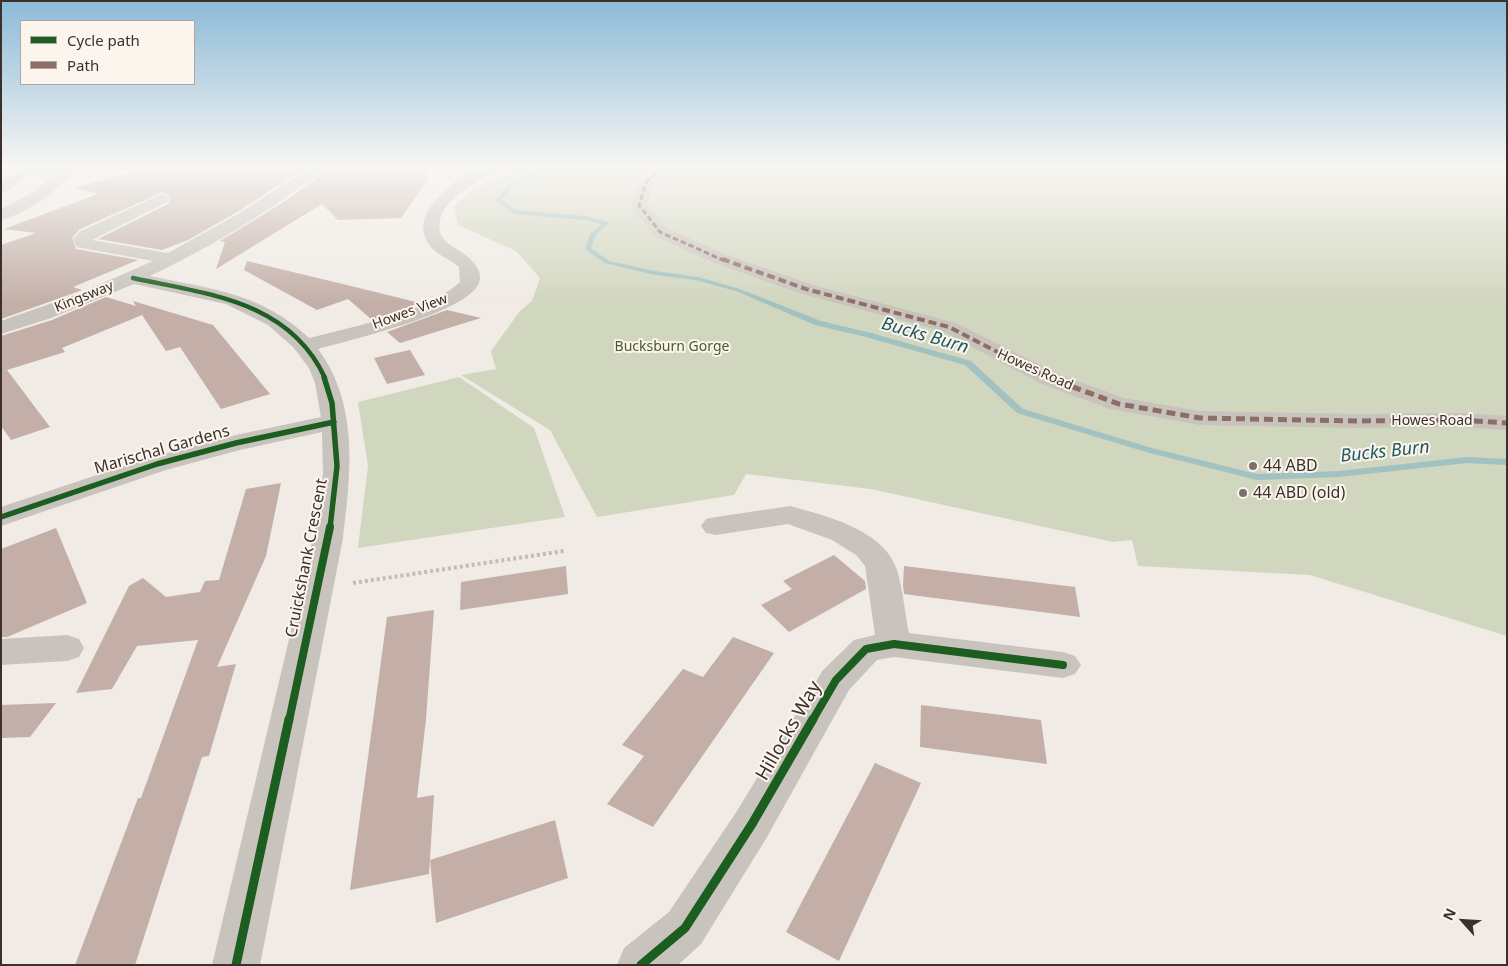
<!DOCTYPE html>
<style>
body{margin:0}
#map{position:relative;width:1508px;height:966px;overflow:hidden;background:#f0ebe5;font-family:"Noto Sans",sans-serif}
canvas{display:block}
.frame{position:absolute;inset:0;border:2px solid #3b302b;pointer-events:none}
.legend{position:absolute;left:20px;top:20px;width:175px;height:65px;box-sizing:border-box;background:#fbf5ee;border:1px solid #aea6a0;margin:0;padding:6px 9px;list-style:none;font-size:15px;color:#3b302b}
.legend li{display:flex;align-items:center;gap:10px;height:25px}
.legend b{width:25px;border:1px solid #aea6a0}
.north{position:absolute;left:1438px;top:896px;width:50px;height:50px;-webkit-text-stroke:4px #fbf5ee;paint-order:stroke;rotate:296deg;font-size:14px;font-weight:700;line-height:20px;text-align:center;color:#3b302b}
.north::after{content:'';display:block;margin:auto;width:18px;height:22px;background:#3b302b;clip-path:polygon(50% 0,100% 100%,50% 72%,0 100%)}
</style>
<div id="map">
<canvas width="1508" height="966"></canvas>
<div class="frame"></div>
<ul class="legend">
<li><b style="height:6px;background:#1b5e20"></b>Cycle path</li>
<li><b style="height:6px;background:#8d6e63"></b>Path</li>
</ul>
<div class="north">N</div>
</div>
<script>
const ctx = document.querySelector('canvas').getContext('2d');
ctx.lineJoin = 'round';
function fillPath(path, color) {
  ctx.fillStyle = color;
  ctx.fill(path, 'evenodd');
}
function stroke(path, color, width, dash) {
  ctx.strokeStyle = color;
  ctx.lineWidth = width;
  ctx.lineCap = dash ? 'butt' : 'round';
  ctx.setLineDash(dash || []);
  ctx.stroke(path);
}
function label(font, color, halo, rows, align = 'center') {
  ctx.font = font + ' "Noto Sans",sans-serif';
  ctx.lineWidth = 4;
  ctx.setLineDash([]);
  ctx.textBaseline = 'middle';
  ctx.strokeStyle = halo;
  ctx.fillStyle = color;
  for (const [text, x, y, turn = 0] of rows) {
    ctx.save();
    ctx.translate(x, y);
    ctx.rotate((+turn || 0) * Math.PI / 180);
    ctx.textAlign = isNaN(turn) ? turn : align;
    if (halo) ctx.strokeText(text, 0, 0);
    ctx.fillText(text, 0, 0);
    ctx.restore();
  }
}
fillPath(new Path2D(`
 M517,168h990v468l-197,-61 -172,-9 -6,-26 -19,2 -242,-53 -125,-15 -12,21 -137,22 -47,-87 -89,-55 35,-6 -5,-18 29,-40 12,-10 8,-23 -24,-27 -58,-26 -4,-19 16,-14z
 M459,377l75,51 31,89 -207,31 10,-82 -10,-64z`), '#d1d6bf');
fillPath(new Path2D(`
 M544,168h6l-39,20 -9,12 14,10 69,6 23,6v2l-12,11 -5,13 18,13 46,10 43,6 42,12 81,32 50,12 100,28 52,48 129,39 105,26 82,-3 128,-14 40,2v6l-40,-2 -128,14 -82,3 -111,-28 -129,-39 -52,-48 -99,-28 -51,-12 -79,-34 -41,-11 -40,-5 -50,-12 -20,-14 5,-15 12,-10 -17,-4 -71,-6 -18,-14 11,-14z`), '#a1c2c1');
fillPath(new Path2D(`
 M148,168h157l-68,44 -49,28 -26,10 -64,-11 70,-35 3,-6 -8,-6 -83,37 -8,9 4,11 62,11 -65,27 9,3 -5,2 -76,27v-74l35,-12 -32,-4 94,-35 -23,-6z
 M326,169l103,4 -5,4h6l-29,41 -63,2 -16,-16 -106,65 9,-27 -5,-1 59,-36 37,-26z
 M247,261l104,25 69,17 -48,17 -24,-21 -31,11 -73,-40z
 M106,297l30,9 -3,-5 80,24 57,69 -49,15 -41,-62 -14,4 -24,-36 -80,33 3,4 -58,18 43,57 -39,13 -10,-14v-90l51,-16z
 M447,310l34,8 -81,25 -13,-11z
 M410,350l15,25 -38,9 -13,-26z
 M281,483l-15,73 -49,111 19,-3 -27,92 -7,1 -67,208h-60l63,-167h3l57,-158 -61,6 -25,43 -36,4 53,-107 14,-8 23,19 34,-5 5,-11 14,-1 27,-91z
 M56,528l31,75 -80,34h-6v-88z
 M834,555l31,26 1,8 -77,43 -28,-27 31,-16 -9,-8z
 M566,566l2,28 -108,16 1,-28z
 M904,566l171,21 5,30 -176,-23 -1,-8z
 M434,610l-8,109 -9,79 17,-3 -5,79 -79,16 37,-273z
 M733,637l41,16 -121,174 -46,-23 37,-48 -22,-11 61,-76 20,8z
 M56,703l-26,34 -29,1v-33z
 M921,705l120,15 6,44 -127,-17z
 M875,763l46,20 -82,178 -53,-29z
 M555,820l13,58 -132,45 -6,-63z`), '#c3afa7');
stroke(new Path2D(`
 M353,583l211,-32`), '#c2bbb6', 4, [3, 3]);
fillPath(new Path2D(`
 M21,168h55c-16,22 -48,45 -75,52v-11l32,-17 25,-19 -28,2 -24,16 -5,1v-11z
 M309,168h16c-7,10 -21,16 -30,23 -46,33 -95,61 -145,85 61,13 112,17 159,62 43,-11 119,-26 151,-56l-1,-15c-10,-9 -24,-12 -31,-24 -4,-7 -6,-14 -4,-22 4,-19 37,-48 56,-53 5,-1 13,0 19,0 -4,5 -11,7 -16,10 -16,9 -39,23 -43,42 -5,26 21,26 33,42 5,5 9,14 6,21 -12,30 -129,57 -161,66 41,55 33,125 25,189l-83,427h-48l101,-427 10,-64 -1,-42 -82,18 -74,20 -165,56v-19l147,-49 88,-23 85,-18 -6,-34 -6,-15 -16,-21 -25,-22 -42,-21 -92,-20 -83,34 -50,16v-13l77,-27 75,-33 -77,-14 -3,-8 8,-8 81,-37 5,2 3,3 -3,3 -75,38 76,13 70,-39z
 M653,168h16l-15,15 -7,22 19,23 58,26 89,31 143,38 102,51 66,24 76,13 156,3 104,-1 47,3v14l-47,-3 -104,1 -156,-3 -90,-16 -68,-25 -100,-53 -143,-38 -87,-31 -58,-26 -23,-31 9,-24z
 M790,506c34,9 90,23 105,59 7,15 10,50 14,68l154,19 12,4 6,9 -6,9 -12,4 -169,-21 -17,3 -28,30 -82,147 -66,107 -23,21h-61l7,-17 45,-36 68,-101 86,-141 31,-30 21,-5 -10,-69 -9,-11 -24,-15 -44,-16 -72,11 -10,-2 -5,-7 5,-7 10,-2z
 M67,635l12,4 5,9 -5,9 -12,4 -66,4v-26z`), '#c9c3be');
stroke(new Path2D(`
 M662,168l-15,13 -8,24 21,27 65,29`), '#8d6e63', 3, [5.5, 3]);
stroke(new Path2D(`
 M722,259l84,30 143,38 99,51`), '#8d6e63', 4, [8, 4]);
stroke(new Path2D(`
 M1046,377l73,27 81,14 156,3 104,-1 47,3`), '#8d6e63', 5, [9, 5]);
stroke(new Path2D(`
 M133,278c73,16 156,22 192,100`), '#1b5e20', 4.5);
stroke(new Path2D(`
 M324,377l8,26 5,63 -7,62
 M1,517l156,-53 79,-21 98,-21`), '#1b5e20', 5.5);
stroke(new Path2D(`
 M289,721l41,-194
 M812,721l24,-41 30,-31 28,-5 169,21`), '#1b5e20', 8);
stroke(new Path2D(`
 M236,965l53,-246
 M641,965l44,-37 67,-104 61,-105`), '#1b5e20', 9);
const sky = ctx.createLinearGradient(0, 0, 0, 303);
sky.addColorStop(0, '#8bbad8');
sky.addColorStop(0.55, '#f8f6f3');
sky.addColorStop(1, '#f8f6f300');
ctx.fillStyle = sky;
ctx.fillRect(0, 0, 1508, 303);
for (const [x, y, r, color] of [
 [1253,466,5,"#7a716c"],
 [1243,493,5,"#7a716c"]
]) {
  const dot = new Path2D();
  dot.arc(x, y, r, 0, 2 * Math.PI);
  ctx.fillStyle = color;
  ctx.fill(dot);
  stroke(dot, '#fbf5ee', 2);
}
label('14px', '#3b302b', '#fbf5ee', [
 ["Kingsway",84,297,-22],
 ["Howes View",410,312,-20],
 ["Howes Road",1035,370,24],
 ["Howes Road",1432,421]
]);
label('14px', '#4a5a2e', '#fbf5ee', [
 ["Bucksburn Gorge",672,347]
]);
label('16px', '#3b302b', '#fbf5ee', [
 ["Marischal Gardens",162,450,-16],
 ["Cruickshank Crescent",307,558,-79]
]);
label('16px', '#3b302b', '#fbf5ee', [
 ["44 ABD",1263,466],
 ["44 ABD (old)",1253,493]
], 'left');
label('italic 18px', '#1f5a5e', '#fbf5ee', [
 ["Bucks Burn",925,336,16],
 ["Bucks Burn",1385,452,-6]
]);
label('19px', '#3b302b', '#fbf5ee', [
 ["Hillocks Way",789,731,-60]
]);
</script>
